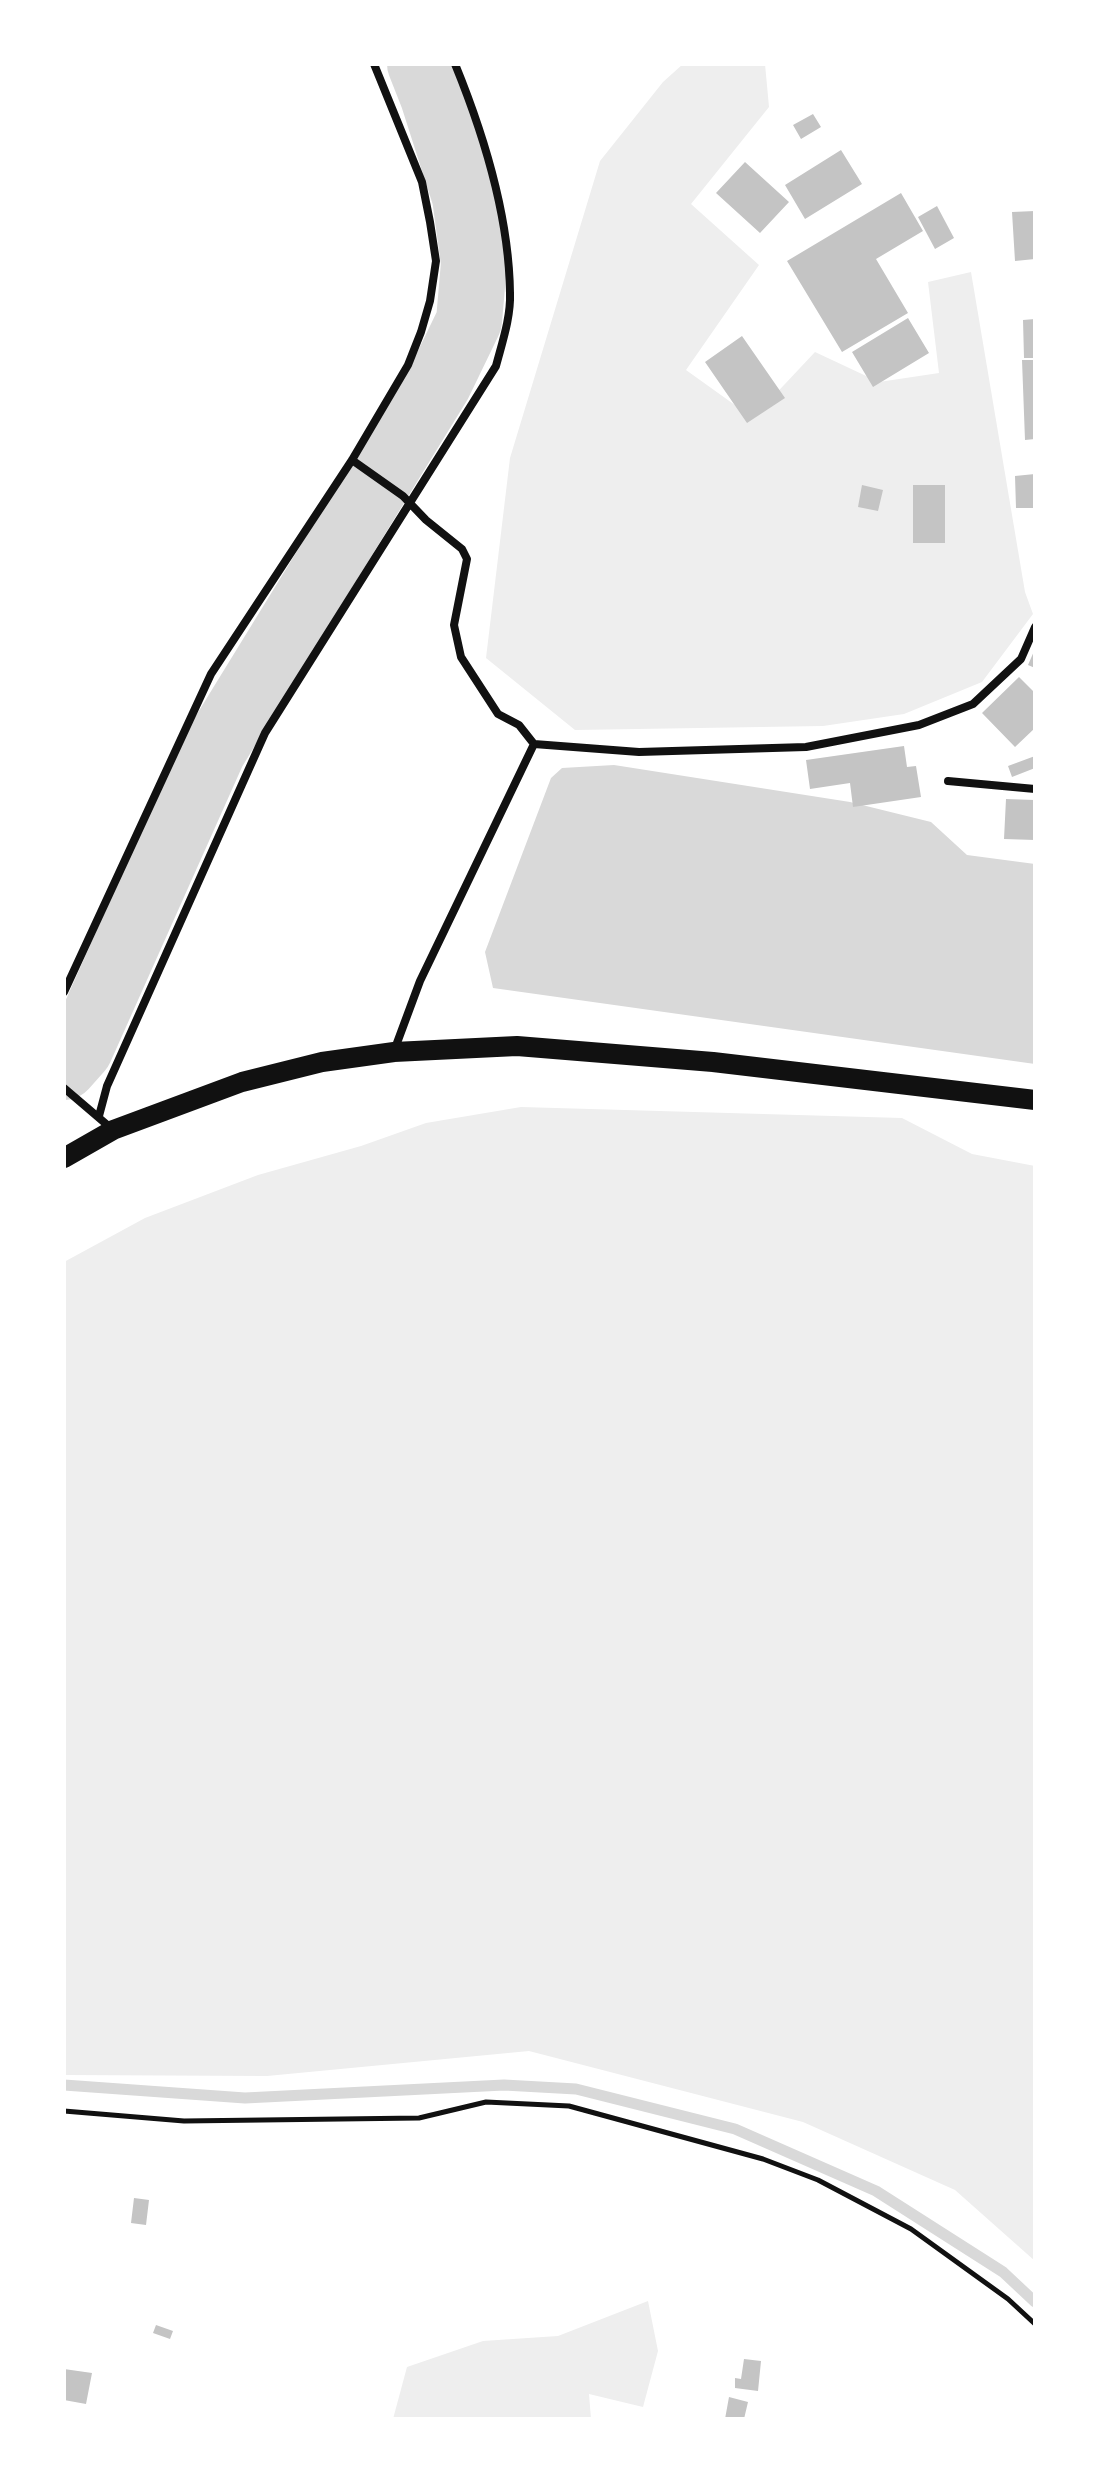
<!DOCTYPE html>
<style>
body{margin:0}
#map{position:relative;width:1099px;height:2483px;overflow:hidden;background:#fff;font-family:Rubik,sans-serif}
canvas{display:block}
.frame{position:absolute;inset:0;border:66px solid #fff;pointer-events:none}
</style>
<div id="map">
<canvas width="1099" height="2483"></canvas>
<div class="frame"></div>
</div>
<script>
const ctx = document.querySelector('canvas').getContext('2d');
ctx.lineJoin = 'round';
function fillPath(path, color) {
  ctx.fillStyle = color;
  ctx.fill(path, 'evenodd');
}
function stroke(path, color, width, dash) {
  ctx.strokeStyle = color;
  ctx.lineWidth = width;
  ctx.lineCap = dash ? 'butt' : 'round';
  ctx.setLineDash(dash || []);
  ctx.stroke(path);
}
fillPath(new Path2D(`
 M683,64h82l4,43 -78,97 68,61 -73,105 67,48 62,-66 64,30 60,-9 -11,-91 43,-10 54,320 8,22 -51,68 -78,32 -81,12 -248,4 -89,-72 24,-200 90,-297 63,-79z
 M521,1107l381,11 70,36 63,12v1095l-80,-71 -152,-68 -274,-71 -262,25 -203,-1v-813l81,-44 113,-43 103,-29 65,-23z
 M648,2301l10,50 -15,56 -54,-13 2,25h-198l14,-52 76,-26 75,-5z`), '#eee');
fillPath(new Path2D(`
 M614,765l236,37 81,20 36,33 68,9v200l-542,-76 -8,-36 66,-174 11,-10z`), '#d9d9d9');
stroke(new Path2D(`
 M64,2085l181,13 259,-13 72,4 159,40 141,62 127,81 32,30`), '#d9d9d9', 11);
stroke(new Path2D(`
 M64,1067l16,-18 133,-298 226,-368 30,-62 5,-58 -9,-66 -32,-100 -13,-33`), '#d9d9d9', 66);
fillPath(new Path2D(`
 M813,114l8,13 -20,12 -8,-14z
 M841,150l21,34 -57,35 -20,-34z
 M745,162l44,40 -29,31 -44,-40z
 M901,193l22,38 -47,28 32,54 -66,39 -55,-91z
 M937,206l17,32 -19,11 -17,-32z
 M1035,211v48l-20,2 -3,-49z
 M908,318l21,35 -56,34 -21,-35z
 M1035,319v39h-11l-1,-38z
 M742,336l43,62 -38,25 -42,-61z
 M1022,360h13v79l-10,1z
 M1035,474v34h-19l-1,-32z
 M862,485l21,5 -5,21 -20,-4z
 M913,485h32v58h-32z
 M1035,649v19l-7,-3z
 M1019,677l16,16v35l-20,19 -33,-34z
 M904,746l3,21 9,-1 5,31 -68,10 -3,-24 -40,6 -4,-29z
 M1035,756v12l-23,9 -4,-11z
 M1006,799l29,1v40l-31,-1z
 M134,2198l15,2 -3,25 -15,-2z
 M156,2325l17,6 -3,8 -17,-6z
 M744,2359l17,2 -3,30 -23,-3v-10l6,1z
 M64,2369l28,4 -6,31 -22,-4z
 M729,2397l19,5 -4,17h-19z`), '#c4c4c4');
stroke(new Path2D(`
 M64,2111l120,10 235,-3 67,-16 83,4 194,53 55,21 93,49 97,70 27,25`), '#111', 5);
stroke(new Path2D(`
 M352,460l51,36 23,24 36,29 5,10 -13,66 7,32 37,57 21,11 15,19
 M948,781l87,8
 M64,992l147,-318 141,-214 56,-95 13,-33 9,-31 6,-40 -6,-39 -8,-40 -48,-118
 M394,1051l26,-70 114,-237 105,8 167,-5 113,-22 54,-21 48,-45 14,-32
 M64,1088l48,41
 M99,1116l8,-30 158,-353 231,-367c6,-23 15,-49 14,-73 -1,-78 -26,-158 -55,-229`), '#111', 8);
stroke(new Path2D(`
 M64,1158l49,-28 129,-48 80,-20 72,-10 123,-6 196,16 322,38`), '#111', 20);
</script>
